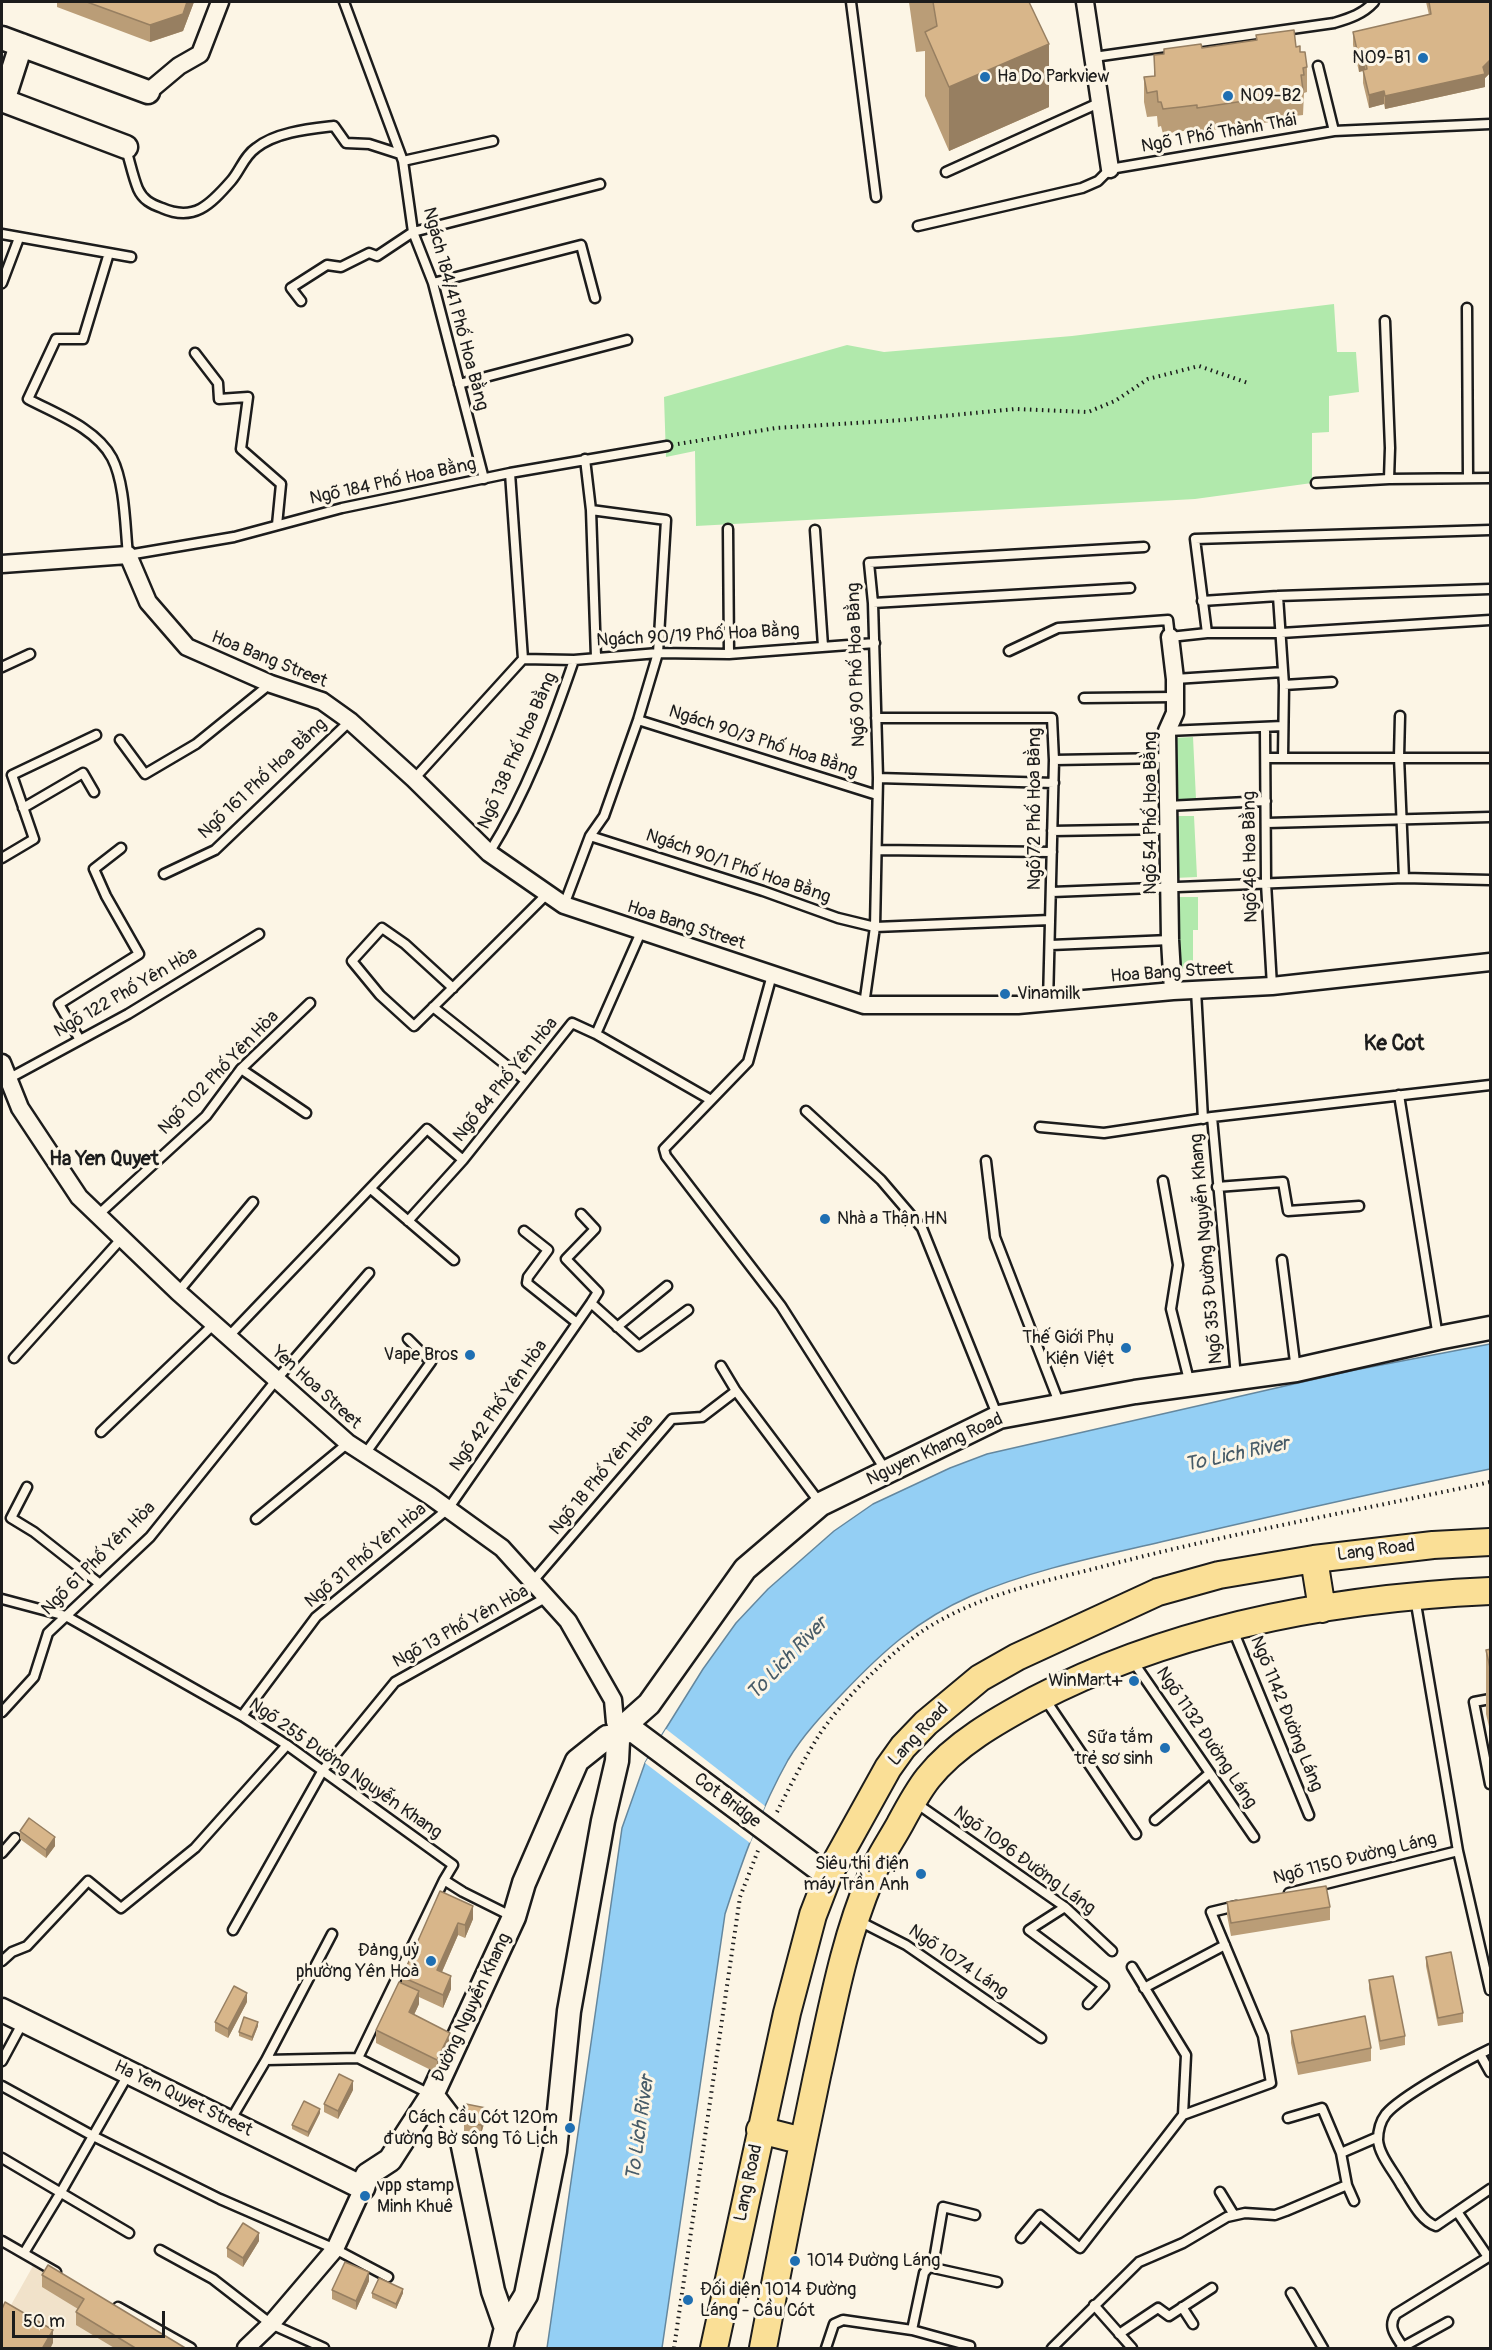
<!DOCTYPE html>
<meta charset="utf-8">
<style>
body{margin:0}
#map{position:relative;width:1492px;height:2350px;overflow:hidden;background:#fcf5e5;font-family:Pangolin,sans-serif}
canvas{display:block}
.frame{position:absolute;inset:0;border:3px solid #1c1c1c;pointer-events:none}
.scale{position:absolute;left:12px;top:2311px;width:153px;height:27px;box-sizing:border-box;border:3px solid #1c1c1c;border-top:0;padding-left:8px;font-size:18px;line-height:21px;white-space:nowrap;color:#1c1c1c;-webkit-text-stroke:4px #fcf5e5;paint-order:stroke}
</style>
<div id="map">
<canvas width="1492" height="2350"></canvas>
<div class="frame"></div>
<div class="scale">50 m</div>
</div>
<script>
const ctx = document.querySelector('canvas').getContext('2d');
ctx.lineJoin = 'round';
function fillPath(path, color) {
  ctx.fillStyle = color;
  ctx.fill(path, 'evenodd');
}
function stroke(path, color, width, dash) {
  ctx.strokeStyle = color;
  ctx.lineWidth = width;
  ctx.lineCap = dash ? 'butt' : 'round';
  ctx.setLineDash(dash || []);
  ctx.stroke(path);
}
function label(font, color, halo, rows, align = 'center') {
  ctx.font = font + ' Pangolin,sans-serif';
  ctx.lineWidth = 6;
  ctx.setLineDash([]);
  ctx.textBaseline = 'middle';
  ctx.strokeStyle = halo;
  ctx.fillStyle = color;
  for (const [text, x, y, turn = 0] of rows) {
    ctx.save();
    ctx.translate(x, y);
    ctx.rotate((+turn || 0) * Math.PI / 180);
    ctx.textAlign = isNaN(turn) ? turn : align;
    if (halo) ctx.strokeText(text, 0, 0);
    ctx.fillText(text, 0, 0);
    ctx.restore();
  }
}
fillPath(new Path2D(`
 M33,2266l142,82h-173v-27z`), '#f1e2ca');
fillPath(new Path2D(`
 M1334,304l3,48h19l3,40 -30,4v36l-17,1v50l-117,16 -499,27 -1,-75 -29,6 -2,-60 183,-52 37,7 188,-16z
 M1193,737l3,62 -22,1 -3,-62z
 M1172,816h22l3,61 -23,1z
 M1176,897h22v33h-5v39h-15z`), '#b1e9ac');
const water = new Path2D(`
 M1490,1344v125c-103,21 -205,44 -308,68 -70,17 -144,30 -211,59 -54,24 -88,55 -128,97 -20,21 -40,42 -55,67 -27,48 -46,101 -63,154l-63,434h-115l75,-520 23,-65 10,-17 48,-77 33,-46 32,-34 66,-58 39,-27 77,-36 37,-14 368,-84z`);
fillPath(water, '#94cff4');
stroke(water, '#64879e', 1.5);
fillPath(new Path2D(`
 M666,1729l99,77 -15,37 -105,-80z`), '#fcf5e5');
const lane = new Path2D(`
 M344,2l59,159 10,71 20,51 51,196
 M851,2l25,195
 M1094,57l240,-34c16,-5 29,-9 40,-21
 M1318,66l16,65 156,-7
 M126,149c4,13 7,28 12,40 5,11 13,15 24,19 32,14 48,-3 69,-27 9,-10 13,-25 25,-33 20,-16 53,-19 78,-22l12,17 23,1 31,10
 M403,161l90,-20
 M946,172l155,-70
 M918,226l164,-38 16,-7 12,-12 224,-38
 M2,234l129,23
 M109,253l-26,86h-27l-28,60c28,15 68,29 84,59 13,25 13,68 16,97l106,-18 108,-29 168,-35 157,-27
 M2,283l17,-45
 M433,283l148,-38 14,53
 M301,301l-10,-13 36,-23 14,2 28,-14 8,3 36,-24 187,-48
 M1467,308l1,170
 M1385,321l5,127 -1,31
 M195,353l23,30 1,16 29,-2 -7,52 40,35 -4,41
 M459,384l168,-44
 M585,459l6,51
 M1316,483l73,-4 101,-1
 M728,529l1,125
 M815,530l8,116
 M1278,596l6,89 -1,72
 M1202,601l76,-5 212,-7
 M873,603l257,-15
 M1207,633h74l209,-13
 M1009,651l49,-23 110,-8 2,17 37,-4 -12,-94 295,-9
 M523,659l51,1 84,-7 71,1 146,-11
 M2,667l28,-13
 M1175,679l108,-7
 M1284,685l48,-3
 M1084,698l91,-1
 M1400,716l-1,41 5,121
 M876,718h176l2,42 -6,243
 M638,720l239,75
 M1265,727l1,156 6,103
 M1167,731l116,-5
 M120,740l25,34 51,-30 74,-60
 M1267,758h223
 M1054,760l114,-2
 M878,778l176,5
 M414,779l109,-120 -13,-186
 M1167,806l99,-5
 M23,808l60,-35 11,19
 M1267,823l223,-6
 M1052,831l116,-2
 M590,836l173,55 75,27 37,9 175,-7
 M877,850l175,2
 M489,853c37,-59 62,-126 85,-193
 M2,858l32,-19 -22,-64 84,-40
 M164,874l51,-24 135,-129
 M1052,892l352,-14 86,2
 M564,905l26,-69 14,-20 34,-96 20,-67 8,-133 -75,-10 5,147
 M1051,945l119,-5
 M772,975l-24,87 -84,87 2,7 115,150 105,165
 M453,988l-48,-44 -23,-16 -30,33 28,34 34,31c45,-44 89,-88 133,-132
 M1196,990l7,129
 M864,1005l11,-78 3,-149 -5,-175 -4,-40 275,-16
 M433,1007l92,73
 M596,1034l45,-102
 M80,1040l-21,-36 80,-50 -33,-58 -12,-27 27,-21
 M241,1069l65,44
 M8,1079l120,-65 131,-80
 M1399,1095l39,242
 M806,1111l75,69 41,48 76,189
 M1212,1117l24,260
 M1040,1127l64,6 108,-16 278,-32
 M986,1161l9,76 65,168
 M1163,1181l15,84 -7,44 19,75
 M1217,1187l66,-5 5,29 71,-5
 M371,1189l83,71
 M99,1214l107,-98 35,-47 69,-66
 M408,1221l55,-61 109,-137 24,11 115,66
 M524,1231l24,19 -20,27 -1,6 50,40
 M1282,1260l14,110
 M178,1292l75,-90
 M591,1303l48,43 49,-36
 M617,1327l50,-41
 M229,1336l198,-207 36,31
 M14,1358l108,-120
 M721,1366l15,25 84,112
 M101,1432l113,-108
 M365,1454l66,-92 -23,-23
 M27,1487l-16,31 23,14 66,52
 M256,1519l92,-76
 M533,1581l139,-162 30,-2 34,-26
 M2,1599l64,17 176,100 45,29 166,120 -9,15 19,12 50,25
 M1233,1630l76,185
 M1132,1660l122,177
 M1045,1699l91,135
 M1490,1699l-16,3 16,82
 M2,1712l32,-35 14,-44 102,-96 127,-158 92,-106
 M242,1716l74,-99 132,-108 143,-206 7,-11 -32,-33 29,-30 -14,-15
 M916,1803l149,104 47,44
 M1155,1820l55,-47
 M1458,1851l32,139
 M2,1853l13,-15
 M1289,1893l169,-42 -43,-253
 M1065,1907l-36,23 75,56 -16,18
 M857,1920l49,25 135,93
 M233,1930l90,-160 72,-88 152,-85
 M2,1961l10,-9 15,-6 61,-65 33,27 74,-60 92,-103
 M1144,1988l81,-43
 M1490,2049c-23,11 -89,47 -104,65 -6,8 -8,17 -8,26 1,15 16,32 23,45 9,13 19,36 35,41l54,-37
 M1480,2054l10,18
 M358,2058l86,-178
 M266,2060l66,-126
 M2,2061l21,-39
 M2,2086l91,50 127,63 115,50 53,28
 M1183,2115l88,-32 -8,-47 -52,-124 25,-6
 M1288,2118l34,-10 19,45 6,32
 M230,2121l36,-61 92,-2 74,37
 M1341,2153l37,-16
 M2,2158l127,75
 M1220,2192l14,23
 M1458,2213l30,44
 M1021,2238l19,-23 40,33 103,-133 3,-60 -54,-88
 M2,2241l54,31
 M160,2250l53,29 58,45 53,24
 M24,2253l37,-61 68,-119
 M933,2266l10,-59 32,8
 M1291,2293l32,55
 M1094,2305l38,43
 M118,2307l73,41
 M1182,2307l11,17
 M912,2330l12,-57 5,-6 68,15
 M1119,2334l39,-26 11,8 43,-28
 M1403,2347c-7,-11 -16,-20 -7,-33l94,-58
 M826,2348l8,-24 9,-4 69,10 58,16
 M1052,2348l87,-86 44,-19 44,-26 18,-4 30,2 11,-4 61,-26 7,16
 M1401,2348l47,-26`);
const street = new Path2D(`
 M1085,2l25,167
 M148,92l31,-26 21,-12 20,-52
 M2,564l126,-9 20,47 39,45 84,37 51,17 28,20 64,58 75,74 75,52 300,100h154l155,-14 99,-5 218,-24
 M1170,637l5,42v34l-8,18 3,209 3,51
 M2,1063l18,45 59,89 99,95 170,151 82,53 72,52 66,73 45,79 2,22
 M246,2348l25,-24 64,-75 28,-61`);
const secondary = new Path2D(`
 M2,38l146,54
 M2,100l124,47
 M3,101l18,-56
 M623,1727l26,-23 96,-135 76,-65 178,-87 136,-25 161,-22 142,-32 52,-10
 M624,1730l11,2 193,144
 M2,2010l361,178 4,-13 23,-15 42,-65 82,-178 10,-34 53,-122 30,-24
 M432,2095l28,37 33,159 13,37
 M501,2348l5,-20 20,-33 29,-144 14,-140 34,-190 14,-60 1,-20`);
const primary = new Path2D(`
 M1314,1559l8,50
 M760,2130l43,11
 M714,2348l73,-335 26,-98 15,-39 60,-108 15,-21 23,-24 54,-45 37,-21 141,-65 61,-17 95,-16 119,-14 57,-3
 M763,2348c17,-91 35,-182 54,-272 15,-67 27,-136 54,-199 7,-18 19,-35 29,-53 8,-15 17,-32 28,-46 27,-34 70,-58 107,-78 140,-73 299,-102 455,-109`);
stroke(lane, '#1c1c1c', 13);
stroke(street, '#1c1c1c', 21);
stroke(secondary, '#1c1c1c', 27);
stroke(primary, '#1c1c1c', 30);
stroke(new Path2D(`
 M678,444l98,-16 127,-8 112,-11 73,3 27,-11 33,-22 51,-13 49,17
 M777,1812c12,-24 25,-49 39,-72 21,-35 76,-90 111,-112 53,-33 114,-46 174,-61 129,-34 260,-57 389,-85
 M674,2348l66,-451 19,-49`), '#1c1c1c', 4, [1.5, 4.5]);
stroke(lane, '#fcf5e5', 8);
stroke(street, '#fcf5e5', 16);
stroke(secondary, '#fcf5e5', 22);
stroke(primary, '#fadf96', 26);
fillPath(new Path2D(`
 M57,2h137l-11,29 -33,11 -93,-35z
 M909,2h120l20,105 -100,44 -24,-55v-45l-9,1z
 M1426,2h65v70l-6,6v9l-100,22 -1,-5 -15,4 -6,-25v-12l-4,1 -6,-27v-13l76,-17z
 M1256,35l40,12 4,5 7,15v25l-3,1 -1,22 -25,3v3l-81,11v-3l-34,5 -2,-8 -3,1 -1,-11 -10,1 -3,-15v-25l10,-1v-21l10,-1v-5l38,-1 54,-8z
 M1491,1649v86l-5,-21v-64z
 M20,1831l35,15 -9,12 -26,-19z
 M440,1891l33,28 -8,19 -7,-3 -16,37 9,17 -8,19 -24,-11v7l-5,11 36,31 -13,27 -61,-30v-13l26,-47v-6z
 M1227,1902l103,5v13l-99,16 -4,-21z
 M1426,1957l37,56v9l-25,4 -12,-60z
 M1369,1980l36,56v9l-25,5 -11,-61z
 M247,2002l-19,36 -13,-7v-9z
 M258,2026l-6,15 -13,-5v-4z
 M1291,2031l80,17v13l-73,14 -7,-32z
 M353,2090l-15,29 -14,-7v-8z
 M320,2113l-12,24 -16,-8v-4z
 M486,2117l-5,17 -17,-2v-9z
 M259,2241l-16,26 -16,-10v-9z
 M42,2275l145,74h-71l-40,-24v-13l2,-3 -36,-22z
 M369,2281l-13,29 -24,-11v-9z
 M372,2293h31l-7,16 -24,-11z`), '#ba9d77');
fillPath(new Path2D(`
 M187,2h7l-11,29 -33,11v-17z
 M1049,44v63l-100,44v-64z
 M1365,58v12l-6,2v-13z
 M1491,59v13l-6,6v9l-100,22v-13l98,-29z
 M1384,91v13l-15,4v-13z
 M55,1837v9l-9,12v-8z
 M473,1906v13l-8,19v-13z
 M458,1923v12l-21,48v-13z
 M451,1976v13l-8,19v-13z
 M419,1991v13l-10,21v-13z
 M247,1993v9l-19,36v-9z
 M258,2022v4l-6,15v-4z
 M450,2033v13l-13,27v-13z
 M353,2081v9l-15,29v-8z
 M486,2108v9l-5,17v-9z
 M320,2109v4l-12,24v-5z
 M259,2233v8l-16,26v-9z
 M369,2272v9l-13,29v-9z
 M403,2289v4l-7,16v-5z
 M53,2330v13l-3,6h-8z`), '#977f61');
const building = new Path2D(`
 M87,2h100l-4,12 -33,11z
 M933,2h96l20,42 -100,43 -24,-55 12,-6z
 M1429,2h62v57l-8,8 2,7 -100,22 -1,-5 -15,4 -6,-25 4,-1 -2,-11 -6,1 -6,-27 78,-18z
 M1294,30l2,17 4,-1v6h5l2,15 -4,1 1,7h-3l2,15 -25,4v2l-81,12v-3l-34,4 -2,-7h-3l-1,-11 -10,2 -3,-16 11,-1 -1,-21 10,-1v-5l37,-5 1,4 55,-8 -1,-5z
 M1491,1649v23l-5,-22z
 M29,1818l26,19 -9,13 -26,-19z
 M1326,1886l4,21 -99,16 -4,-21z
 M440,1891l33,15 -8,19 -7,-2 -21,47 14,6 -8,19 -41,-18z
 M1451,1952l12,61 -25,5 -12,-61z
 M1393,1976l12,60 -25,5 -11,-61z
 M399,1982l20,9 -10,21 41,21 -13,27 -61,-30z
 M234,1986l13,7 -19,36 -13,-7z
 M1365,2016l6,32 -73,15 -7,-32z
 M244,2017l14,5 -6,15 -13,-5z
 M339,2074l14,7 -15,30 -14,-7z
 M304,2101l16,8 -12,23 -16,-7z
 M466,2104l20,4 -5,17 -17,-2z
 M243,2223l16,10 -16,25 -16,-10z
 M345,2262l24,10 -13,29 -24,-11z
 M48,2265l139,84h-50l-61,-37 8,-13 -42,-24z
 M379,2278l24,11 -7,15 -24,-11z
 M5,2302l48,28 -11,19h-40v-40z`);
fillPath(building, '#d8b68a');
stroke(building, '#977f61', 1.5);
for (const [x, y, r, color] of [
 [1423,58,6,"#1f6fb2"],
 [985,77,6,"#1f6fb2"],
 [1228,96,6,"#1f6fb2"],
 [1005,994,6,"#1f6fb2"],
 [825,1219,6,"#1f6fb2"],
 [1126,1348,6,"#1f6fb2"],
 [470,1355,6,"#1f6fb2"],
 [1134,1681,6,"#1f6fb2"],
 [1165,1748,6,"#1f6fb2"],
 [921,1874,6,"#1f6fb2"],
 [431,1961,6,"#1f6fb2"],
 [570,2128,6,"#1f6fb2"],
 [365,2196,6,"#1f6fb2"],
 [795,2261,6,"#1f6fb2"],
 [688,2300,6,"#1f6fb2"]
]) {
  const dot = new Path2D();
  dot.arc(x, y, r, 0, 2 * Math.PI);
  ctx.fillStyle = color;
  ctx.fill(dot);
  stroke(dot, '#fcf5e5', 2);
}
label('18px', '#1c1c1c', '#fcf5e5', [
 ["N09-B1",1411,58],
 ["Ha Do Parkview",997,77,"left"],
 ["N09-B2",1240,96,"left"],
 ["Vinamilk",1017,994,"left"],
 ["Nhà a Thận HN",837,1219,"left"],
 ["Thế Giới Phụ",1114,1338],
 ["Kiện Việt",1114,1359],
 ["Vape Bros",458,1355],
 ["WinMart+",1122,1681],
 ["Sữa tắm",1153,1738],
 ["trẻ sơ sinh",1153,1759],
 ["Siêu thị điện",909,1864],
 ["máy Trần Anh",909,1885],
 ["Đảng uỷ",419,1951],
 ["phường Yên Hoà",419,1972],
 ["Cách cầu Cót 120m",558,2118],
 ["đường Bờ sông Tô Lịch",558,2139],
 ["vpp stamp",377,2186,"left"],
 ["Minh Khuê",377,2207,"left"],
 ["1014 Đường Láng",807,2261,"left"],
 ["Đối diện 1014 Đường",700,2290,"left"],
 ["Láng - Cầu Cót",700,2311,"left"]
], 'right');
label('18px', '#1c1c1c', '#fcf5e5', [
 ["Ngõ 1 Phố Thành Thái",1219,134,-10],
 ["Ngách 184/41 Phố Hoa Bằng",455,309,75],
 ["Ngõ 184 Phố Hoa Bằng",393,482,-12],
 ["Ngách 90/19 Phố Hoa Bằng",698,636,-3],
 ["Hoa Bang Street",269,660,22],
 ["Ngõ 90 Phố Hoa Bằng",857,665,-92],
 ["Ngách 90/3 Phố Hoa Bằng",763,742,18],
 ["Ngõ 138 Phố Hoa Bằng",518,751,-66],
 ["Ngõ 161 Phố Hoa Bằng",263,779,-43],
 ["Ngõ 72 Phố Hoa Bằng",1035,809,-90],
 ["Ngõ 54 Phố Hoa Bằng",1151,813,-90],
 ["Ngõ 46 Hoa Bằng",1251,857,-91],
 ["Ngách 90/1 Phố Hoa Bằng",738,867,19],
 ["Hoa Bang Street",686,926,18],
 ["Hoa Bang Street",1172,973,-4],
 ["Ngõ 122 Phố Yên Hòa",126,993,-30],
 ["Ngõ 102 Phố Yên Hòa",219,1073,-46],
 ["Ngõ 84 Phố Yên Hòa",506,1080,-51],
 ["Ngõ 353 Đường Nguyễn Khang",1207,1249,-95],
 ["Yen Hoa Street",316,1388,42],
 ["Ngõ 42 Phố Yên Hòa",499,1406,-55],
 ["Nguyen Khang Road",935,1450,-25],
 ["Ngõ 18 Phố Yên Hòa",602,1475,-50],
 ["Lang Road",1376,1551,-7],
 ["Ngõ 31 Phố Yên Hòa",366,1556,-40],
 ["Ngõ 61 Phố Yên Hòa",99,1559,-45],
 ["Ngõ 13 Phố Yên Hòa",461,1627,-29],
 ["Ngõ 1142 Đường Láng",1286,1714,68],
 ["Lang Road",919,1735,-47],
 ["Ngõ 1132 Đường Láng",1206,1738,56],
 ["Ngõ 255 Đường Nguyễn Khang",345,1769,35],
 ["Cot Bridge",727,1801,37],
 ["Ngõ 1150 Đường Láng",1355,1859,-14],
 ["Ngõ 1096 Đường Láng",1024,1861,36],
 ["Ngõ 1074 Láng",958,1962,34],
 ["Đường Nguyễn Khang",472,2008,-65],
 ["Ha Yen Quyet Street",183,2099,26],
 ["Lang Road",749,2183,-78]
]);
label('bold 20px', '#1c1c1c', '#fcf5e5', [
 ["Ha Yen Quyet",104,1160]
]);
label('italic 20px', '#465b68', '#fcf5e5', [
 ["To Lich River",1237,1455,-12],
 ["To Lich River",788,1659,-46],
 ["To Lich River",641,2128,-82]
]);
label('bold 21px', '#1c1c1c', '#fcf5e5', [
 ["Ke Cot",1394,1045]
]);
</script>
